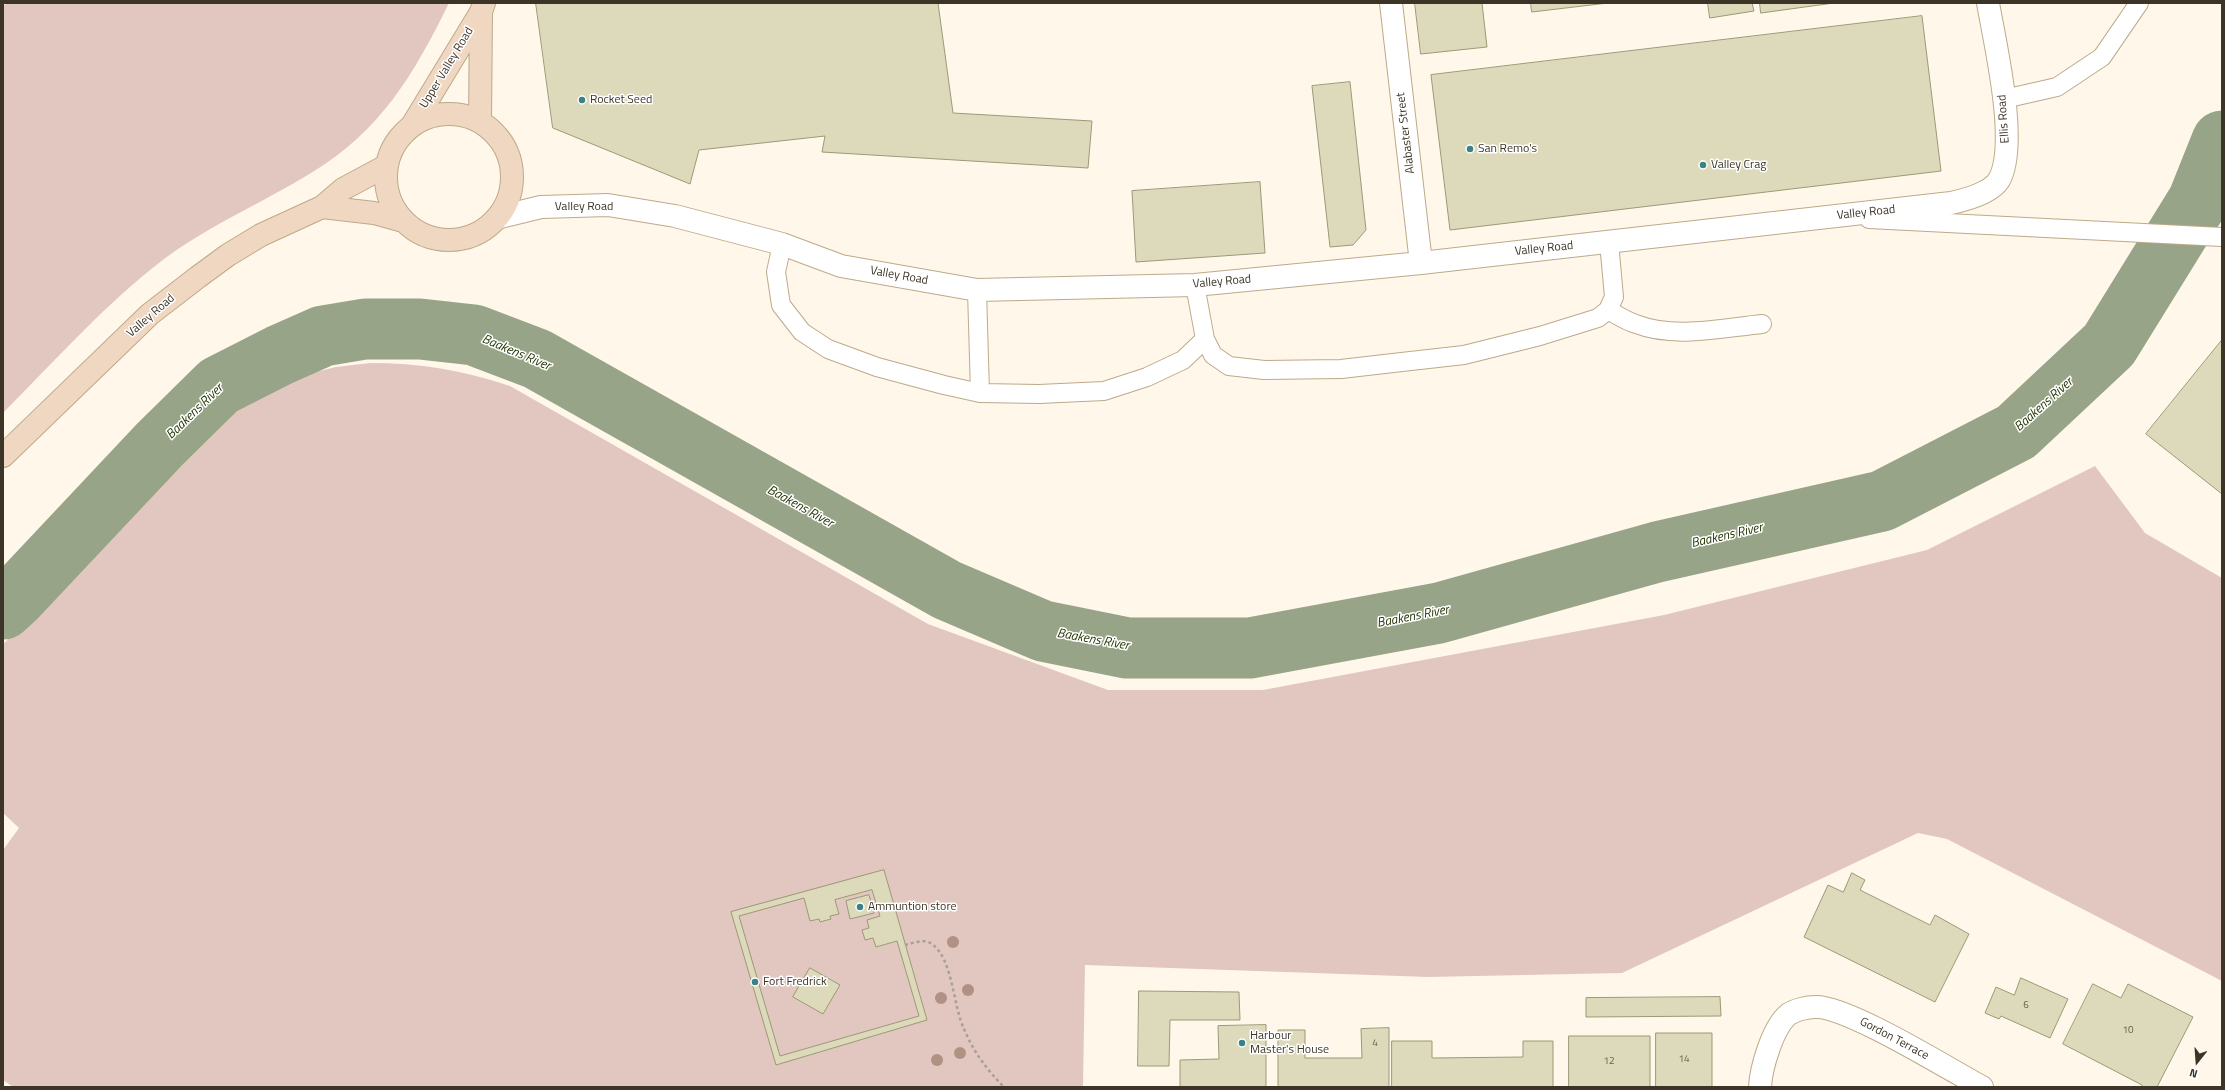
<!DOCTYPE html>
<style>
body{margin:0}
#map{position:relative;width:2225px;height:1090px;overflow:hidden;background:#fff7e9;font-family:"Titillium Web",sans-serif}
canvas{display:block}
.frame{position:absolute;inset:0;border:4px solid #3c3427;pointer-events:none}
.north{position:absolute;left:2177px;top:1042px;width:40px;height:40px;-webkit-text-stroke:3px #fff;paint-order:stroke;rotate:197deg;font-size:11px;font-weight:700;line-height:16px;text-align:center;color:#3c3427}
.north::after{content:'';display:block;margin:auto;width:14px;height:18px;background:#3c3427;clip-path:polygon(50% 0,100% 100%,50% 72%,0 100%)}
</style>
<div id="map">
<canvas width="2225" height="1090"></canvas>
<div class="frame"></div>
<div class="north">N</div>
</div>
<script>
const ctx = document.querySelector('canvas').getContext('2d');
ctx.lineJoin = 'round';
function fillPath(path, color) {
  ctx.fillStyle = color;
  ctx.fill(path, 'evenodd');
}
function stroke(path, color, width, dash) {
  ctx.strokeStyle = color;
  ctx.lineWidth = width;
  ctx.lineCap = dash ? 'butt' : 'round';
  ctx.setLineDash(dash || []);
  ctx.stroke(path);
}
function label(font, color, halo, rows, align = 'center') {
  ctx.font = font + ' "Titillium Web",sans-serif';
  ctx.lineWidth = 3;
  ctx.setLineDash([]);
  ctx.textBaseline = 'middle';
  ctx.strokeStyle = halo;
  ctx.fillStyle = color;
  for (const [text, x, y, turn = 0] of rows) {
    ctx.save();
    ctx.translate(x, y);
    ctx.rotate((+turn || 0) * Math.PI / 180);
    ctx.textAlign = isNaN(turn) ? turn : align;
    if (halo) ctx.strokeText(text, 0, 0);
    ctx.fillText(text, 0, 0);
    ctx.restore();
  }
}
fillPath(new Path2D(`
 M7,3h442c-35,71 -68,128 -138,170 -49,30 -101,52 -147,86 -58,44 -110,103 -161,154v-407z
 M370,363c49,0 93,7 140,23l418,238 180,66h155l401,-75 263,-65 168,-84 50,67 77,45v403l-275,-142 -29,-6 -296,140 -194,4 -343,-12 -2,122h-1070l-10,-7v-230l16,-22 -16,-15v-169l29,-26 197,-206 42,-27 32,-10 33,-8z`), '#e2c7c1');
stroke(new Path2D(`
 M3,609l12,-11 145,-154 59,-58 61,-31 43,-19 42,-7h55l54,6 63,24 410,231 96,41 84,17h123l189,-35 218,-61 225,-51 134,-69 93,-87 89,-144 24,-60`), '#97a488', 61);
const building = new Path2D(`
 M536,3h402l15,110 139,8 -4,47 -266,-16 3,-16 -126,14 -9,34 -137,-56z
 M1415,3h67l5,44 -66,7z
 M1531,3h77l-76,9z
 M1708,3h44l2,8 -44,7z
 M1760,3h74l-73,10z
 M1922,16l19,155 -491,59 -19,-155z
 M1350,82l16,148 -13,15 -23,2 -18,-161z
 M1260,182l5,71 -129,9 -4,-71z
 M2222,340v154l-76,-60z
 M884,870l43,150 -151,45 -45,-153zM872,890l8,26 -13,4 2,8 -7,2 3,10 8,-2 3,9 21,-6 22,75 -139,40 -41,-140 65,-18 6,23 9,-2 1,3 11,-3 -1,-3 9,-2 -4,-14z
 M1852,873l13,7 -5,10 70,35 5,-10 34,19 -34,68 -131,-65 24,-52 15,7z
 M869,895l5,18 -24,6 -4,-18z
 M810,968l30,17 -17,29 -30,-17z
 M2021,978l47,21 -18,39 -49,-22 -2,3 -14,-6 11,-26 18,8z
 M2093,984l28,14 7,-14 65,33 -36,70h-15v-2l-79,-41z
 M1139,991l100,1 1,28h-70l-1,46h-31z
 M1720,997l1,19 -135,1v-19z
 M1266,1025v62h-86v-27l39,-1 -1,-33z
 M1389,1028v59h-111v-57h27v28h57l-1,-29z
 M1656,1033h56v54h-56z
 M1569,1036h81v51h-81z
 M1392,1041h40v17l91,-1v-16h30v46h-161z`);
fillPath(building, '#dcdaba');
stroke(building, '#9c9975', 1);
const lane = new Path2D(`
 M2004,99l53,-12 45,-30 37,-54
 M1869,219l353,18
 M782,244l-6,28 5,33 21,27 26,17 49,18 67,18 36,8 59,1 65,-3 43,-14 36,-17 22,-21
 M1195,285l10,54 8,16 16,11 35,4 77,-1 52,-6 71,-8 76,-19 58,-18 10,-8 6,-13 -5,-55
 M977,290l3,103
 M1608,310c9,5 18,11 28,14 38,15 86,4 126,0`);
const street = new Path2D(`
 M1391,3l30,260
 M500,217l41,-10 67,-2 67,11 107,28 59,22 136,24 218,-5 226,-22 530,-60c14,-3 40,-10 48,-23 20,-36 -4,-136 -11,-177
 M1760,1087c1,-19 13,-61 29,-73 6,-4 18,-7 26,-7 31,-2 135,63 167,80`);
const secondary = new Path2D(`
 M386 177a63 63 0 1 1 126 0a63 63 0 1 1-126 0Z
 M480,121l1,-108
 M413,124l68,-112 3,-9
 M322,207l52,6 29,8
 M3,456l147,-142 48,-37 30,-22 33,-20 61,-28 21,-18 43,-23`);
stroke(lane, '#bdaa89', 20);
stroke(street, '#bdaa89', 24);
stroke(secondary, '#bdaa89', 24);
stroke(new Path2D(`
 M905,945c9,-2 19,-7 27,-1 21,15 21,62 32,85 9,22 23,41 40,58`), '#a8a092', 2.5, [3, 3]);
stroke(lane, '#fff', 18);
stroke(street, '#fff', 22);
stroke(secondary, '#f0d7c1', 22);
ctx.fillStyle = '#b09184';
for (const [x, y] of [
 [953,942],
 [968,990],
 [941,998],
 [960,1053],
 [937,1060]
]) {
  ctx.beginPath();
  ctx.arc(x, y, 6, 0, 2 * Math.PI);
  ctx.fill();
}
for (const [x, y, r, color] of [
 [582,100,4,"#3a8283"],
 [1470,149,4,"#3a8283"],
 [1703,165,4,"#3a8283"],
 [860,907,4,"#3a8283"],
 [755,982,4,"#3a8283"],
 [1242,1043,4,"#3a8283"]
]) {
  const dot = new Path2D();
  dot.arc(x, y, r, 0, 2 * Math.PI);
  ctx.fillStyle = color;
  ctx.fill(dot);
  stroke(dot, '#fff', 1.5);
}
label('10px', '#645e4c', null, [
 ["6",2026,1006],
 ["10",2128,1031],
 ["4",1375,1044],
 ["14",1684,1060],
 ["12",1609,1062]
]);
label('12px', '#3c3427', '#fff', [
 ["Upper Valley Road",447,68,-59],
 ["Ellis Road",2004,119,-94],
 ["Alabaster Street",1406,133,-97],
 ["Valley Road",584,207],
 ["Valley Road",1866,213,-6],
 ["Valley Road",1544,249,-6],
 ["Valley Road",899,276,10],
 ["Valley Road",1222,282,-5],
 ["Valley Road",151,316,-41],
 ["Gordon Terrace",1894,1039,28]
]);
label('12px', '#3c3427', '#fff', [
 ["Rocket Seed",590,100],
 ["San Remo's",1478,149],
 ["Valley Crag",1711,165],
 ["Ammuntion store",868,907],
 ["Fort Fredrick",763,982],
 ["Harbour",1250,1036],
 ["Master's House",1250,1050]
], 'left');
label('italic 13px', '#263707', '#fff', [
 ["Baakens River",516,353,23],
 ["Baakens River",2044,405,-42],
 ["Baakens River",195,412,-44],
 ["Baakens River",800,507,29],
 ["Baakens River",1727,536,-13],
 ["Baakens River",1413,617,-11],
 ["Baakens River",1093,640,10]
]);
</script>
